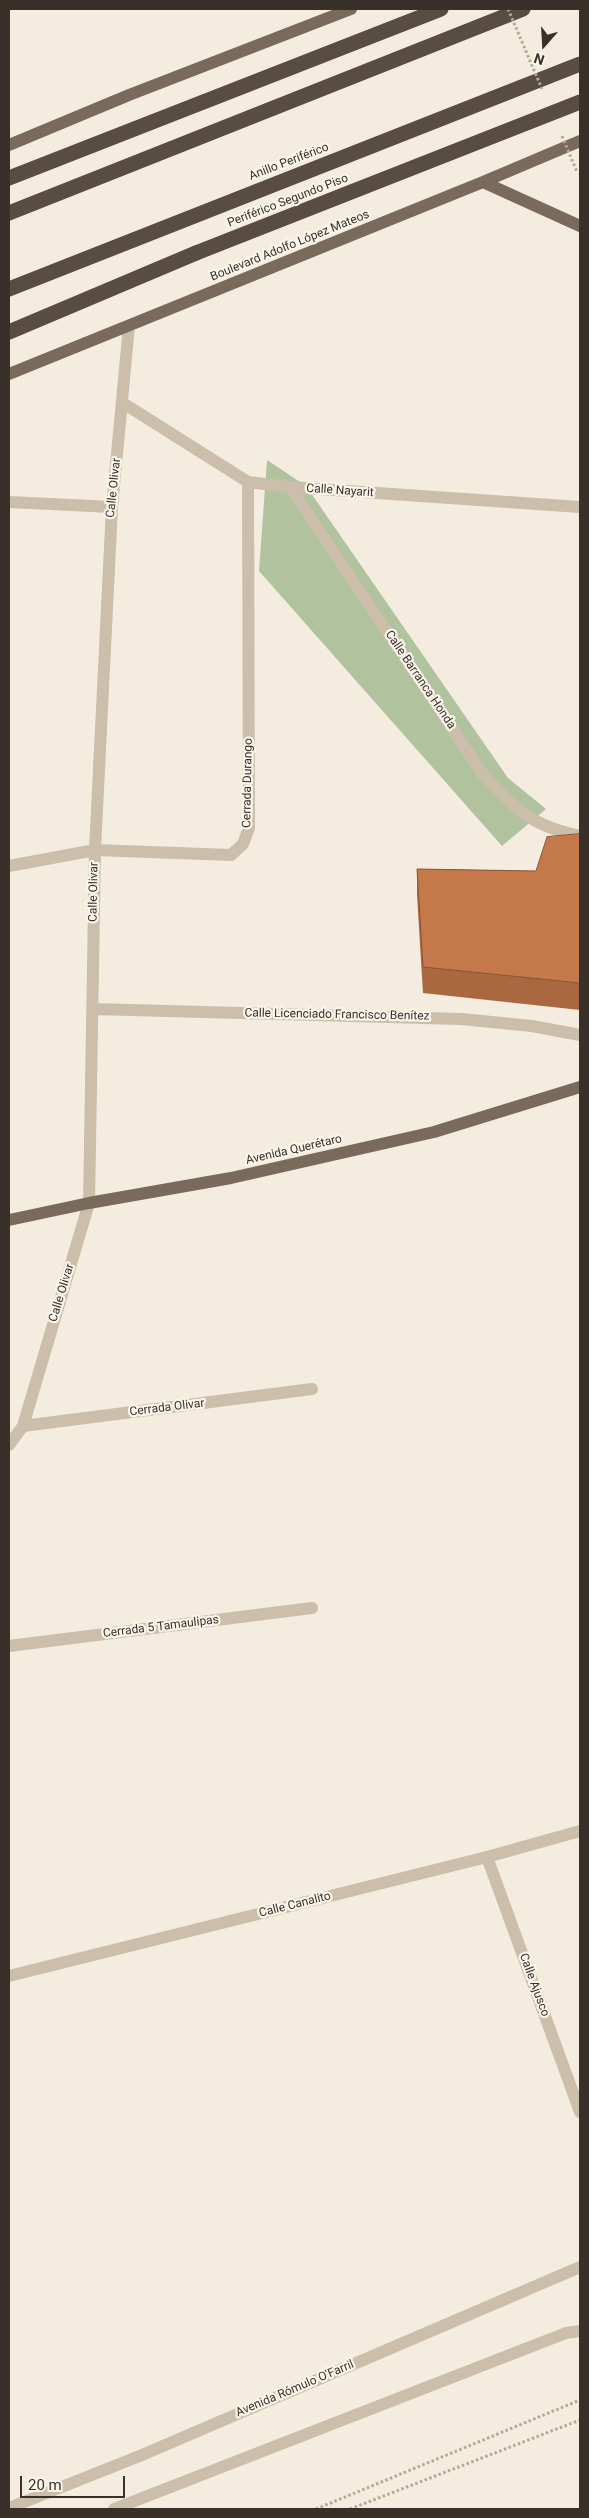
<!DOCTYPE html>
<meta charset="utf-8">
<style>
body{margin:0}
#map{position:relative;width:589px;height:2518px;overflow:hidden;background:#f3ecdf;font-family:Roboto,sans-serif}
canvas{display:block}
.frame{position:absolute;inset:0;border:10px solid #39302a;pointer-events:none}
.north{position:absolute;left:519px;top:20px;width:50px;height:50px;-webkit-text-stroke:4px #faf5eb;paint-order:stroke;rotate:199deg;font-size:14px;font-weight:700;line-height:20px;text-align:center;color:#39302a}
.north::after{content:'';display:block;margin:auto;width:18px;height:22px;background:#39302a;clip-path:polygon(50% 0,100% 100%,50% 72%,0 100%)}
.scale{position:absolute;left:20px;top:2476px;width:105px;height:22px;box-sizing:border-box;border:2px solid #39302a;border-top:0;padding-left:6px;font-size:15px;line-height:18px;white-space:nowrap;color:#39302a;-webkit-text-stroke:4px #faf5eb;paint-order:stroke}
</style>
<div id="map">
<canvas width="589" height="2518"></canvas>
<div class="frame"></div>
<div class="north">N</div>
<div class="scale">20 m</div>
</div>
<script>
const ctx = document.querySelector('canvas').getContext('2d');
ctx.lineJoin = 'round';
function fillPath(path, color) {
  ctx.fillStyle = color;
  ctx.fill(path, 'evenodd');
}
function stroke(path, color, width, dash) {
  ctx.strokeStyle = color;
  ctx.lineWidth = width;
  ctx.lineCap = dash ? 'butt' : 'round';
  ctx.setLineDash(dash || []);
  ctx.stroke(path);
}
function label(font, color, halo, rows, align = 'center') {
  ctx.font = font + ' Roboto,sans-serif';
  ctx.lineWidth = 4.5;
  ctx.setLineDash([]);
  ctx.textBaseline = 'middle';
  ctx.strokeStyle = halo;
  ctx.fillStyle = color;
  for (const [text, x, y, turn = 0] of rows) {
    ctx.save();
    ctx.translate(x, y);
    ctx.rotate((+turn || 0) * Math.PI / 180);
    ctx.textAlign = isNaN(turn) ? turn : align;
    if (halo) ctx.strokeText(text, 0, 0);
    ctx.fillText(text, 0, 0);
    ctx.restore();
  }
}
fillPath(new Path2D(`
 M267,460l39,26 202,292 38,31 -44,37 -243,-275z`), '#b1c29e');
stroke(new Path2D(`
 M316,2509l264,-109
 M350,2509l230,-89`), '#b7a894', 3, [2.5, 2.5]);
stroke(new Path2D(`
 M123,403l125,79 42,5 290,20
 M290,487l192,286c33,36 49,53 98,63
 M9,502l103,5
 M9,866l86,-16 136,5 12,-11 6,-16 -1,-346
 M93,1009l368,10 71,7 48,9
 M23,1426l289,-37
 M9,1445l14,-19 66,-223 6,-353 17,-343 17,-181
 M9,1646l303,-38
 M487,1857l93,255
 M9,1976l478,-119 93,-26
 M9,2508l133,-53 438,-188
 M114,2509l452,-176 14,-2`), '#cbbeaa', 12);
stroke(new Path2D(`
 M9,145l120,-50 222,-86
 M483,182l97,44
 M9,374l474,-192 97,-41
 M9,1220l80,-17 142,-25 203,-46 146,-45`), '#7a6a5b', 12);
stroke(new Path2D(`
 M9,178l432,-169
 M9,213l514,-204
 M9,289l571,-225
 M9,332l187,-79`), '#594c41', 15);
stroke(new Path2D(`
 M508,9l34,80
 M562,136l15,36`), '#b7a894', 3, [2.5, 2.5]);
stroke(new Path2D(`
 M196,253l384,-151`), '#594c41', 15);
fillPath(new Path2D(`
 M580,834v176l-157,-17 -6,-98v-26l119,2z`), '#a96840');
const building = new Path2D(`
 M580,834v149l-157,-16 -6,-98 119,2 11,-34z`);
fillPath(building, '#c5794a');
stroke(building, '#8a5534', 1);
label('12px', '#39302a', '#faf5eb', [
 ["Anillo Periférico",289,162,-21],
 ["Periférico Segundo Piso",288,201,-21],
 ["Boulevard Adolfo López Mateos",290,246,-22],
 ["Calle Olivar",114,488,-84],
 ["Calle Nayarit",340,491,4],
 ["Calle Barranca Honda",420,680,56],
 ["Cerrada Durango",248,783,-89],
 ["Calle Olivar",94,892,-89],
 ["Calle Licenciado Francisco Benítez",337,1015,1],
 ["Avenida Querétaro",294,1150,-13],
 ["Calle Olivar",62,1293,-73],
 ["Cerrada Olivar",167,1408,-7],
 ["Cerrada 5 Tamaulipas",161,1627,-7],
 ["Calle Canalito",295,1905,-14],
 ["Calle Ajusco",534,1985,70],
 ["Avenida Rómulo O'Farril",295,2389,-23]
]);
</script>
